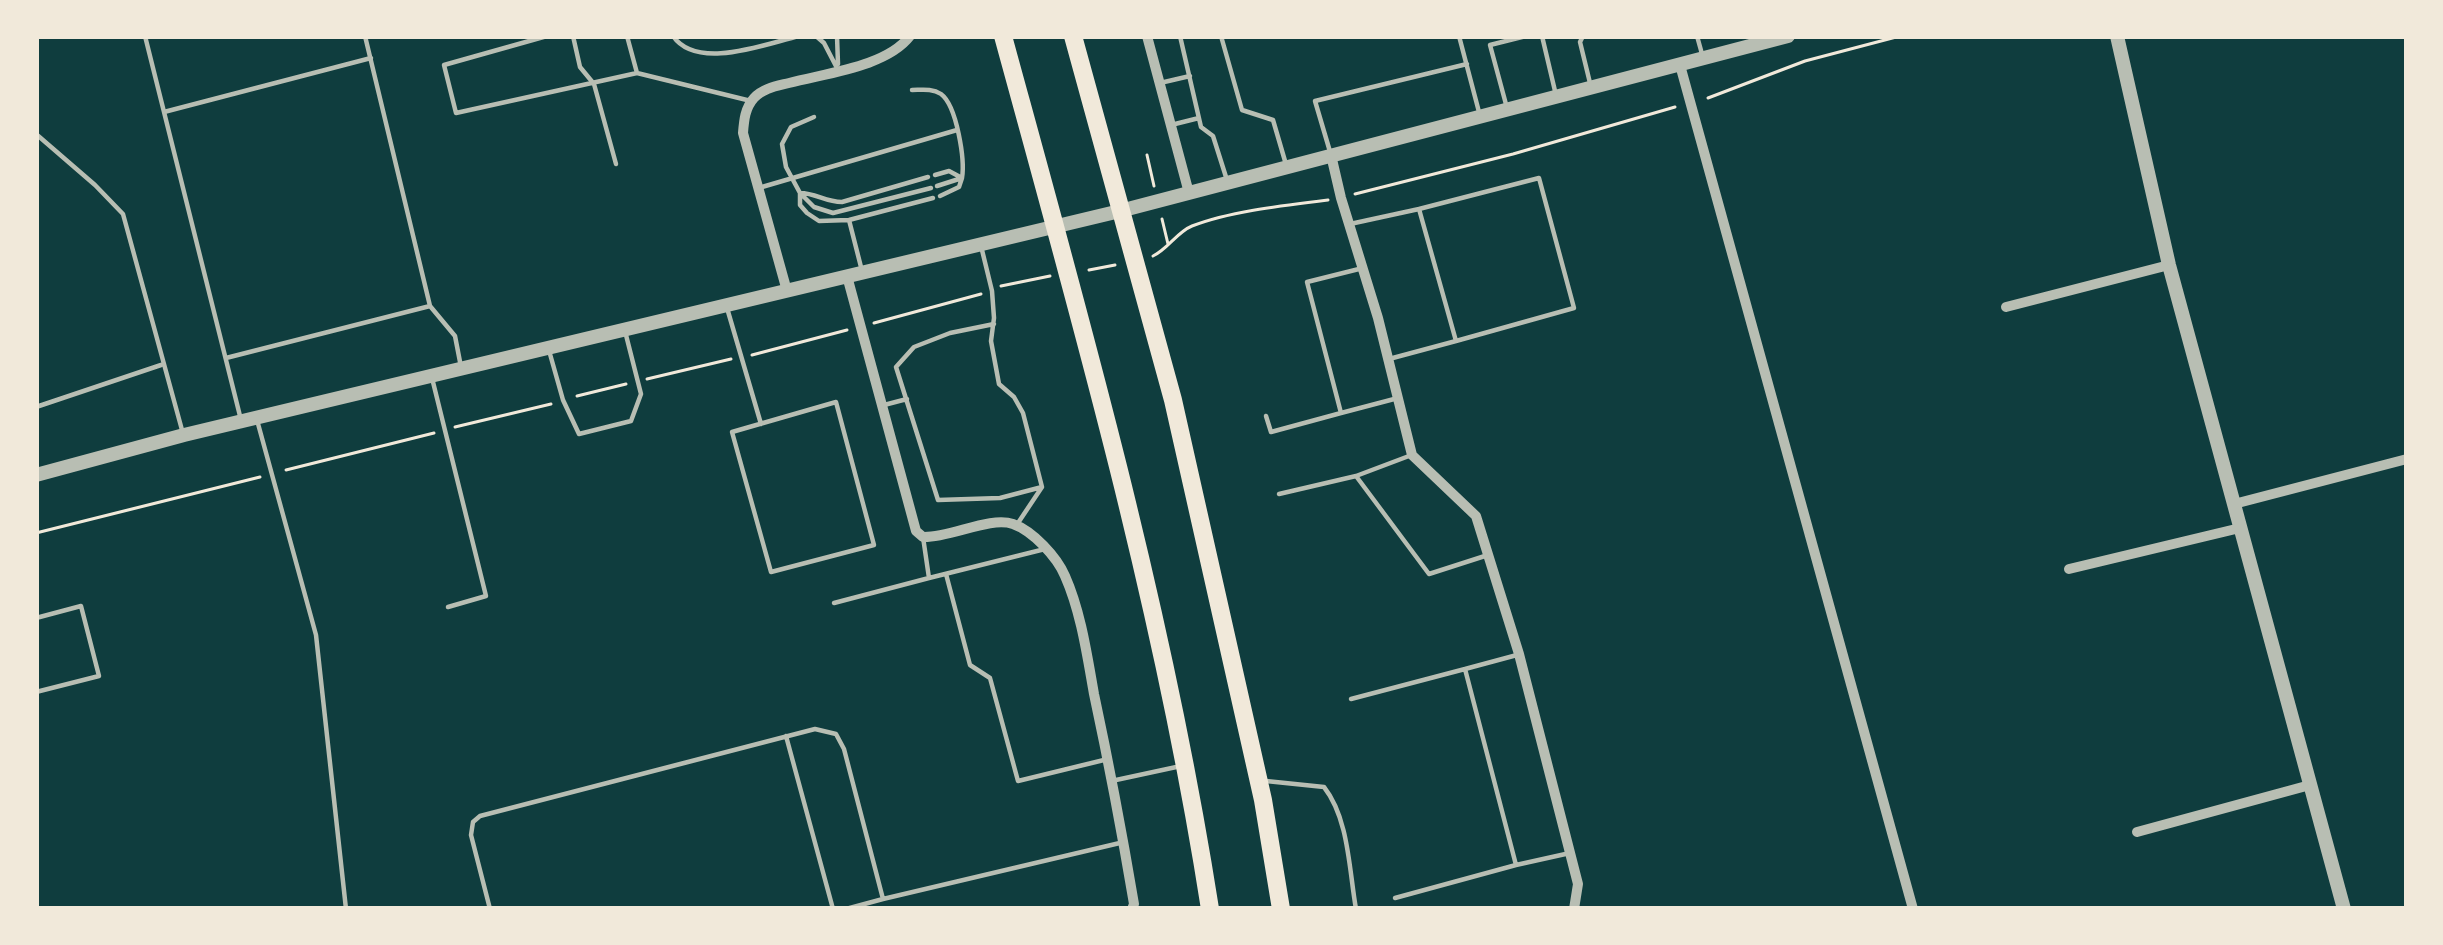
<!DOCTYPE html>
<style>
body{margin:0}
#map{position:relative;width:2443px;height:945px;overflow:hidden;background:#0f3d3e;font-family:"Alegreya Sans",sans-serif}
canvas{display:block}
.frame{position:absolute;inset:0;border:39px solid #f1e9da;pointer-events:none}
</style>
<div id="map">
<canvas width="2443" height="945"></canvas>
<div class="frame"></div>
</div>
<script>
const ctx = document.querySelector('canvas').getContext('2d');
ctx.lineJoin = 'round';
function stroke(path, color, width, dash) {
  ctx.strokeStyle = color;
  ctx.lineWidth = width;
  ctx.lineCap = dash ? 'butt' : 'round';
  ctx.setLineDash(dash || []);
  ctx.stroke(path);
}
stroke(new Path2D(`
 M1708,98l97,-37 95,-25
 M1147,155l7,31
 M1355,194l158,-40 162,-47
 M1162,219l6,25
 M1153,256c15,-7 24,-24 39,-30 38,-15 95,-21 136,-26
 M1089,270l26,-5
 M1001,286l49,-10
 M874,323l107,-29
 M752,355l95,-25
 M647,379l84,-20
 M577,396l49,-12
 M455,427l96,-23
 M286,470l148,-37
 M36,533l224,-56`), '#f1e9da', 3);
stroke(new Path2D(`
 M145,36l95,380
 M365,36l65,270 25,30 6,31
 M547,36l-103,29 12,48 181,-40 114,28
 M573,36l7,31 14,17 22,80
 M627,36l10,37
 M673,36c24,35 92,8 126,0
 M816,36l8,7 14,27
 M837,36l1,28
 M1180,36l21,91 12,9 13,41
 M1221,36l21,74 31,10 12,41
 M1459,36l20,76
 M1542,36l13,55
 M1583,36l-3,6 10,41
 M1697,36l5,18
 M1160,83l30,-7
 M912,90c9,0 20,-2 29,4 16,12 24,66 21,84l-25,8
 M1507,108l-17,-63 36,-9
 M164,112l207,-54
 M814,117l-23,10 -9,17 4,23 14,26v12l7,8 12,8 30,-1 84,-22
 M1171,125l28,-7
 M36,134l59,51 28,29 59,216
 M1331,155l-16,-54 152,-37
 M935,175l14,-4 13,7 -3,9 -19,9
 M762,187l195,-57
 M800,193l14,14 19,6 98,-25
 M800,193c16,0 25,9 42,9l86,-25
 M1419,209l120,-31 35,130 -118,33
 M849,220l12,47
 M1350,224l69,-15 37,132 -67,18
 M982,250l10,41 2,27 -3,23 8,43 15,13 9,16 19,74 -24,36
 M1363,268l-56,14 34,131 57,-15
 M727,308l34,116
 M994,324l-44,9 -36,14 -18,20 42,133 62,-2 42,-11
 M550,354l13,46 16,34 52,-13 10,-27 -15,-59
 M226,358l204,-52
 M433,382l53,214 -38,11
 M836,402l38,143 -103,27 -39,-140z
 M884,405l23,-6
 M36,407l125,-42
 M1266,416l5,16 70,-19
 M257,420l59,215 30,274
 M1409,456l-53,20 73,98 59,-19
 M1279,494l77,-18
 M923,537l6,41 116,-29
 M946,574l24,91 20,13 28,103 90,-22
 M834,603l95,-25
 M36,618l45,-12 18,70 -63,16
 M1517,655l-52,14 51,196 54,-12
 M1351,699l114,-30
 M786,736l47,173
 M1116,780l65,-14
 M1266,781l58,6c25,32 25,83 32,122
 M1395,898l121,-33
 M490,909l-19,-74 2,-13 7,-6 335,-87 21,5 8,15 39,150 241,-57
 M846,909l37,-10`), '#b8beb3', 4.5);
stroke(new Path2D(`
 M1147,36l42,157
 M1680,65l233,844
 M1331,155l10,43 37,120 34,137 64,61 43,138 59,230 -4,25
 M847,276l69,255 7,6c27,1 67,-21 90,-13 20,7 44,33 52,52 16,36 22,79 29,118 15,70 28,139 40,210l-2,5
 M787,291l-44,-158c1,-13 2,-25 11,-35 9,-10 23,-12 35,-15 37,-10 97,-16 121,-47
 M2006,307l163,-42
 M2234,504l173,-45
 M2069,569l171,-41
 M2137,832l173,-47`), '#b8beb3', 10);
stroke(new Path2D(`
 M2117,36l52,229 175,644
 M36,475l148,-40 936,-224 668,-175`), '#b8beb3', 14);
stroke(new Path2D(`
 M1003,36c79,289 161,577 207,873
 M1073,36l100,364 90,400 18,109`), '#f1e9da', 18);
</script>
